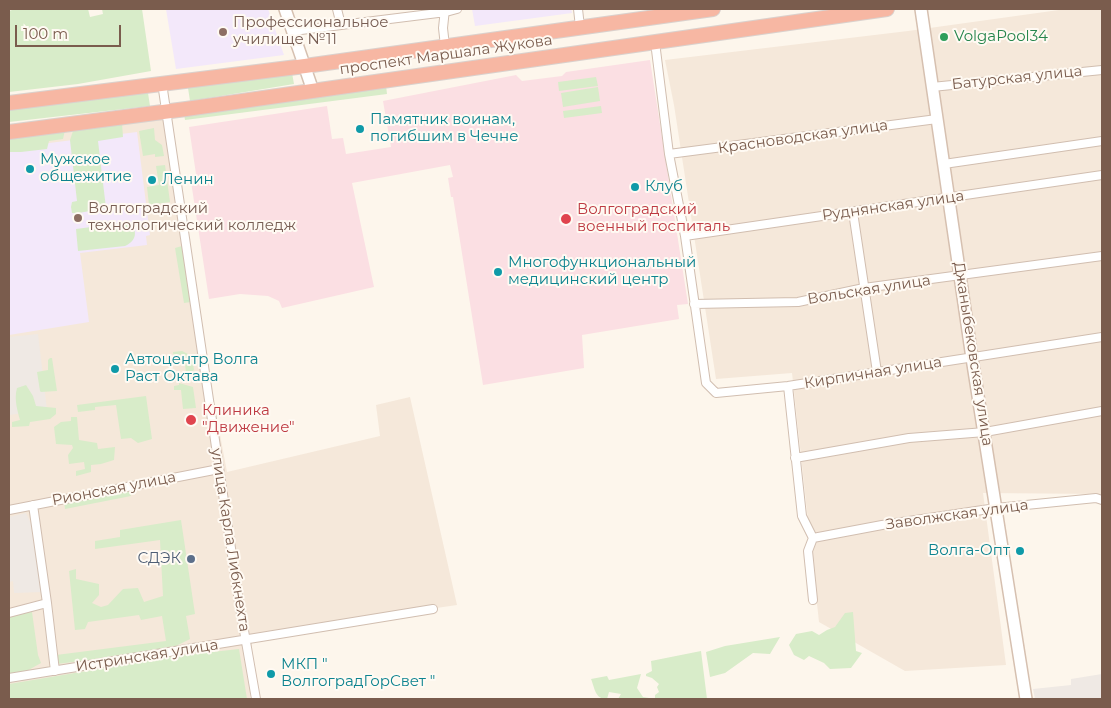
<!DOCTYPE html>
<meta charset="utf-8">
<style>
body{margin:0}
#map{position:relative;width:1111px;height:708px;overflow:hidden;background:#fdf6ec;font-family:Montserrat,sans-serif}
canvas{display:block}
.frame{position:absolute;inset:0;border:10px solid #7a5c4d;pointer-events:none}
.scale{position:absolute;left:15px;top:25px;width:106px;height:22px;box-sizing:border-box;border:2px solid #7a5c4d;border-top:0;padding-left:6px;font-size:15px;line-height:18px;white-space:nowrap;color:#7a5c4d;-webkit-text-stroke:4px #fffaf3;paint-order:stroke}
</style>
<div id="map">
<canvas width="1111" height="708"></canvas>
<div class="frame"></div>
<div class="scale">100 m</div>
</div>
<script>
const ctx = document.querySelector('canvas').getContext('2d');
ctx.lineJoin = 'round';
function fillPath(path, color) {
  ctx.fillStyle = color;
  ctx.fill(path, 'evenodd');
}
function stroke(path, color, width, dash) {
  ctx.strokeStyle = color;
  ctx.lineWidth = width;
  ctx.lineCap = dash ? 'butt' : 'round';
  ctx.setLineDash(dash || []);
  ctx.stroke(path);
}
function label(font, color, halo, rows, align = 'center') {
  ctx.font = font + ' Montserrat,sans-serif';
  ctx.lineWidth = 4;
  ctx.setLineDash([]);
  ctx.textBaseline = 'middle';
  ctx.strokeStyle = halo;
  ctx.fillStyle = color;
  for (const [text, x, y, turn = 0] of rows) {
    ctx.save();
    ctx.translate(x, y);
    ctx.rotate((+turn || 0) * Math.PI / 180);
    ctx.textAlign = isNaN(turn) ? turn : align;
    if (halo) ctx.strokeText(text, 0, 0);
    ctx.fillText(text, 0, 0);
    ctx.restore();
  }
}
fillPath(new Path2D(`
 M1066,9h36v485l-119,-1 23,172 -101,6 -86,-49 -27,-249 -76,6 -42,-274 -9,-45 243,-29z
 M164,116l15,99 48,257 153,-36 -4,-31 34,-8 47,208 -205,30 -2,64h-241v-558z`), '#f5e8da');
fillPath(new Path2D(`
 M38,334l9,76 -38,5v-78z
 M26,513l7,15 10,64 -29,1 -1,-12 -4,1v-65z
 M1102,674v25h-67l-2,-10 38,-4v-6z`), '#efe9e4');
fillPath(new Path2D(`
 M166,9h102l16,46 -108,14z
 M472,9h99l1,4 -97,13z
 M137,132l13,103 -4,1 1,9 -67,8 9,69 -80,13v-187z`), '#f3e8fa');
fillPath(new Path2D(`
 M650,60l38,244 -11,1 2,14 -97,16 2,33 -101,17 -30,-188h-2l-3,-19 5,-1 -3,-12 -98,18 22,104 -92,21 -3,-7 -11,-5 -28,-2 -31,5 -19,-124 6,-1 -7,-47 138,-21 5,33 11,-1 3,16 45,-7 -8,-46 133,-26 6,6 40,-5 4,-4z`), '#fbdfe3');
fillPath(new Path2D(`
 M15,9h73l2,8 13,-3 -1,-5h40l9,62 -73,13 -69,8v-81z
 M292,73l2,11 -104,17 -2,-13z
 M596,77l2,9 -39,5 -1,-9z
 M386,85l1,9 -202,26 -1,-6z
 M598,87l2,14 -37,6 -2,-14z
 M148,93l2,13 -141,16v-12z
 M601,106l1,7 -38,5 -1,-7z
 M122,123l1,14 -25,4 8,67c-9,1 -27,6 -34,5l-1,-6 1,-5 5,-1 -7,-61 4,-12z
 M154,128l1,12 7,5 2,11 -9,1v-3l-12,2 -4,-25z
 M65,130l-2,9 -14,2 -2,8 -26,3h-11l-1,-14z
 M165,165l5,37 -21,3 -2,-18 12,-2 -3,-19z
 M129,222c9,8 8,19 -4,24l-47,5 -2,-22z
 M182,246l9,56 -7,1 -9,-55z
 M182,351l10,5 2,14 -3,3h-5l-1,-9 -10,2 -2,-14z
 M50,358h2l5,33 -16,1 -1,-1 -3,-19 11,-2v-10z
 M179,383l14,4 3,21 -13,1 -2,-19h-7v-4l5,-1z
 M26,385l7,11 3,10 20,2v6l-6,5 -20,3 -1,4 -17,1v-5l8,-2c-3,-11 -6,-21 -3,-32z
 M146,396l6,43 -14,4 -7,-5 -10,1 -5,-34 -21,2v3l-17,2 -1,-7z
 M71,417h6l2,23 18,3 1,6 17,-2 -1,13 -13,4 -10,1v7l-15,4v-5l9,-2 -1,-7 -15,2 -1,-9 5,-7 -1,-3 -16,-1 -2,-17 7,-5 10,-1z
 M129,487l2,9 -66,13 -1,-8z
 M181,520l14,94 -9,2 4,23 -22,11 -111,14 -1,-9 110,-14 -4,-25 -21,4 -2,-5 -51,7 -3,7 -10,1 -6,-59 7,-2v10l23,5v11l-7,8 9,4 7,-2 15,-16 15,-1 6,14 19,-6 -3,-56 -65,9v-8l25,-4v-7z
 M32,612l6,43 3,8 -16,9 -16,3v-59z
 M853,612l3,39 6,2 -11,15 -21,1 -6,-6 -15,-7 -5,4 -10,-5 -5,-10 7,-11 16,-3 7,4 8,-5 8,-3 10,-14z
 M780,637l-10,17 -17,-1 -28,20 -15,4 -4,-25 19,-6z
 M239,649l8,50h-238v-15l167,-28z
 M701,651l6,48h-89l3,-5 -12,-2 -2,7c-12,0 -12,-10 -16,-20l16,-3 2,4 32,-6 -4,14 6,9 12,2v-4l4,-3 -2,-5 2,-3 -7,-6 -6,-2v-2l6,-3 -1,-10z`), '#d8ecc9');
const street = new Path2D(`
 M337,9l4,16
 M578,9l2,18
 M293,31l153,-19 11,-3
 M655,42l14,112 16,82 21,147 10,10 72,-7 314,-49
 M445,46l-2,-18 2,-19
 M162,83l77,519 17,97
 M932,87l170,-17
 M669,154l268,-35
 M944,164l158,-23
 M853,212l24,160
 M685,236l417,-61
 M694,304l104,-2 66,-14 238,-32
 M788,386l14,130 11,22 -5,13 5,49
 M795,458l114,-20 76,-6 117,-21
 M33,505l14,98
 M9,510l210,-41
 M813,538l69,-13 114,-17 100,-10 6,2
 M9,613l38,-10 8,68
 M9,678l424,-69`);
const secondary = new Path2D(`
 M285,9l28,82
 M921,9l51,349 54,341`);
const highway = new Path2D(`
 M9,103l296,-37 408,-57
 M9,132l177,-23 701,-100`);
stroke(street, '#d1beb0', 10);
stroke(secondary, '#d6c0b0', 14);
stroke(highway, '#dad1cd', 16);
stroke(street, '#fff', 8);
stroke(secondary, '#fff', 11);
stroke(highway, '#f7b7a3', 14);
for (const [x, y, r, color] of [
 [223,32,5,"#8d6e63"],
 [944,37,5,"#2e9e5b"],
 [360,129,5,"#0f9aa8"],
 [30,169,5,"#0f9aa8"],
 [152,180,5,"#0f9aa8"],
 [635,187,5,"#0f9aa8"],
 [78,218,5,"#8d6e63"],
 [566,219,6,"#e0444e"],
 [498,272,5,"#0f9aa8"],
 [115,369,5,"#0f9aa8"],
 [191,420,6,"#e0444e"],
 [1020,551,5,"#0f9aa8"],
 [191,559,5,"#5c6f8a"],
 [271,674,5,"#0f9aa8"]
]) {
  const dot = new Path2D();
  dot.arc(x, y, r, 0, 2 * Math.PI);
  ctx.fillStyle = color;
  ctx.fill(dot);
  stroke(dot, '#fffaf3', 2);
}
label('15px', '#785e54', '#fffaf3', [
 ["Профессиональное",233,23],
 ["училище №11",233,40],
 ["Волгоградский",88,209],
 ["технологический колледж",88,226]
], 'left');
label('15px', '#27864d', '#fffaf3', [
 ["VolgaPool34",954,37]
], 'left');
label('15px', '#7a5c4d', '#fffaf3', [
 ["проспект Маршала Жукова",446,55,-8],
 ["Батурская улица",1017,78,-6],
 ["Красноводская улица",803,137,-8],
 ["Руднянская улица",893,206,-8],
 ["Вольская улица",869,290,-9],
 ["Джаныбековская улица",973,354,81],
 ["Кирпичная улица",873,373,-9],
 ["Рионская улица",114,489,-11],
 ["Заволжская улица",957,515,-8],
 ["улица Карла Либкнехта",230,540,81],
 ["Истринская улица",147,656,-9]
]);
label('15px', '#0d838f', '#fffaf3', [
 ["Памятник воинам,",370,120],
 ["погибшим в Чечне",370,137],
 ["Мужское",40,160],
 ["общежитие",40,177],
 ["Ленин",162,180],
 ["Клуб",645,187],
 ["Многофункциональный",508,263],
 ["медицинский центр",508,280],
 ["Автоцентр Волга",125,360],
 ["Раст Октава",125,377],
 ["Волга-Опт",1010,551,"right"],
 ["МКП \"",281,665],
 ["ВолгоградГорСвет \"",281,682]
], 'left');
label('15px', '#be3a42', '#fffaf3', [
 ["Волгоградский",577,210],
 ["военный госпиталь",577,227],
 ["Клиника",202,411],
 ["\"Движение\"",202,428]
], 'left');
label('15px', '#4e5e75', '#fffaf3', [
 ["СДЭК",181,559]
], 'right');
</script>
